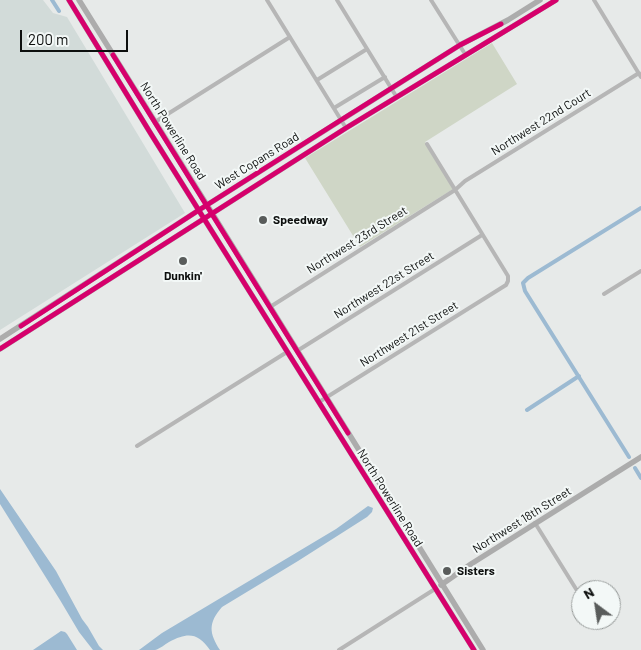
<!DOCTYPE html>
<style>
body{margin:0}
#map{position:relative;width:641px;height:650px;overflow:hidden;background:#e7eae9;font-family:Barlow,sans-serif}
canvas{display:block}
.north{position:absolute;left:571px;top:580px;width:50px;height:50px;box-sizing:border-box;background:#f3f8f7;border:1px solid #979b9a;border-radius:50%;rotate:329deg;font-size:14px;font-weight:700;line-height:20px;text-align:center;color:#0d0f0e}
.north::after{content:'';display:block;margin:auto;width:18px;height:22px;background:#595c5b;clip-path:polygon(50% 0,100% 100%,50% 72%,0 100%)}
.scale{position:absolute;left:20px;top:30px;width:108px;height:22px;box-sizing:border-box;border:2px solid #0d0f0e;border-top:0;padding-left:6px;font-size:15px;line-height:18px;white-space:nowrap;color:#0d0f0e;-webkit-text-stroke:4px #f3f8f7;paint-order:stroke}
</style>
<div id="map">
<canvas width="641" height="650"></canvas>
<div class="north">N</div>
<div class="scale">200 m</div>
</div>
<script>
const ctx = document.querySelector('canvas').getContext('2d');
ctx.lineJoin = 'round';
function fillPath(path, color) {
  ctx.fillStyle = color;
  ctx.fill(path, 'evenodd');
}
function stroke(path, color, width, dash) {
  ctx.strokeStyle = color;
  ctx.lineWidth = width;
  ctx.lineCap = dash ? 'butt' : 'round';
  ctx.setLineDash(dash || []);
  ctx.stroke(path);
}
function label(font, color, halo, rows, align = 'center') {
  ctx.font = font + ' Barlow,sans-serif';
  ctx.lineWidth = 4;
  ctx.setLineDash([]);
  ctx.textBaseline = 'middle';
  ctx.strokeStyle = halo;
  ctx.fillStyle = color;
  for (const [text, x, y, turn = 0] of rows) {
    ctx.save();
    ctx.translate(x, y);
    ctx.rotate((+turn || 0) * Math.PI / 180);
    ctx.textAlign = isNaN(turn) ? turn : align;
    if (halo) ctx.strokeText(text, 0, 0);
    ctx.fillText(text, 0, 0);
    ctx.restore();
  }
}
fillPath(new Path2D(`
 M0,0h43l10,13 14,4 118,196 -185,117z`), '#d2dbd9');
fillPath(new Path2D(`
 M492,43l25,41 -92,58 28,47 -93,58 -55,-89z`), '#cfd6c6');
fillPath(new Path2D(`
 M0,489l56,82 26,48 6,8 11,19 4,4h-10l-14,-18 -19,-32 -60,-96z
 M368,506l5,2 -1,4 -5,5 -69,44 -76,46c-14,16 -13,26 -2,43h-10c-12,-17 -22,-18 -41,-8 -4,2 -9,7 -14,8 -4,0 -11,0 -16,0l23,-17 174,-104z
 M61,631l4,1 2,2 10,16h-44z`), '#9cbad2');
stroke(new Path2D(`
 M52,0l7,11
 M527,410l52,-34
 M629,457l-104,-166 -2,-8 5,-5 113,-70
 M635,468l6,10`), '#9cbad2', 4);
stroke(new Path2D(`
 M267,0l79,128
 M337,0l59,96
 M431,0l34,54
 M594,0l47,77
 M317,80l50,-31
 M334,108l51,-31
 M155,122l135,-85
 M604,294l37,-23
 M270,307l185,-117 10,-9 174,-108
 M297,351l185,-116
 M319,402l187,-117 2,-4v-5l-81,-132
 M137,446l150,-94
 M535,523l46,74
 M339,650l96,-61`), '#b6b6b6', 4);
stroke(new Path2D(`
 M69,0l82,134 323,516
 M79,0l128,205 276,445
 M0,339l199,-129 261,-165 48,-25 32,-20
 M0,349l346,-221 210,-128
 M441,585l30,-21 170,-107`), '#acacac', 5.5);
stroke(new Path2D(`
 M69,0l82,134 323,516
 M113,55l235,378
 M21,326l178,-116 142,-90 119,-75 41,-21
 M0,349l346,-221 210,-128`), '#d6006c', 5);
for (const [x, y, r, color] of [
 [263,220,5,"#595c5b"],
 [183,261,5,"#595c5b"],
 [447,571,5,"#595c5b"]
]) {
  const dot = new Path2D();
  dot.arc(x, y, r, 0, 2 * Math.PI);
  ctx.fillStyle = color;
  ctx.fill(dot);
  stroke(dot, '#f3f8f7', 2);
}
label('12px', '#0d0f0e', '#f3f8f7', [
 ["Northwest 22nd Court",541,122,-32],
 ["North Powerline Road",173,131,58],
 ["West Copans Road",257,161,-32],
 ["Northwest 23rd Street",357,240,-32],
 ["Northwest 22st Street",384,285,-32],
 ["Northwest 21st Street",409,334,-32],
 ["North Powerline Road",390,498,58],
 ["Northwest 18th Street",522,520,-32]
]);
label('bold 12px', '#0d0f0e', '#f3f8f7', [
 ["Speedway",273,220],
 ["Dunkin'",183,276,"center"],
 ["Sisters",457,571]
], 'left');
</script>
